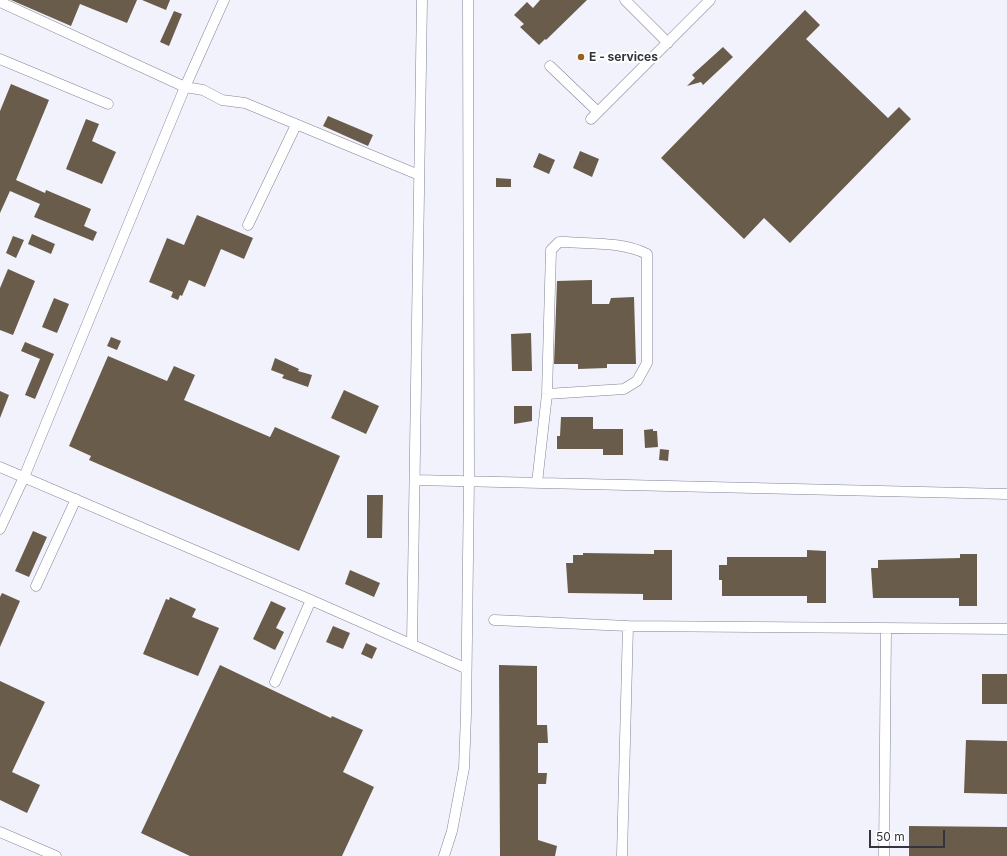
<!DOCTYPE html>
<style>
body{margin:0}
#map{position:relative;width:1007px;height:856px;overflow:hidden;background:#f1f2fb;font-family:Inter,sans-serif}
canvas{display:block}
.scale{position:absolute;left:869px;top:830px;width:76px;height:18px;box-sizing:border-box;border:2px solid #33343d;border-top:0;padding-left:5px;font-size:12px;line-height:14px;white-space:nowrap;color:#33343d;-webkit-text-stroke:3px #fff;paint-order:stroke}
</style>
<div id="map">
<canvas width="1007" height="856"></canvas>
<div class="scale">50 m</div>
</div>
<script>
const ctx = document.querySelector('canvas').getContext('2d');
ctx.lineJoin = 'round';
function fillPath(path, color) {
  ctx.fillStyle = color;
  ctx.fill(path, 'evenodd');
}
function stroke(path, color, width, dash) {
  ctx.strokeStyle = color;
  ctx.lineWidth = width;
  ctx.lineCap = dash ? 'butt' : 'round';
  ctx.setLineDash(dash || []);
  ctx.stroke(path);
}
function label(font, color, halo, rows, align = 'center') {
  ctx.font = font + ' Inter,sans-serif';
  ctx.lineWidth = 4;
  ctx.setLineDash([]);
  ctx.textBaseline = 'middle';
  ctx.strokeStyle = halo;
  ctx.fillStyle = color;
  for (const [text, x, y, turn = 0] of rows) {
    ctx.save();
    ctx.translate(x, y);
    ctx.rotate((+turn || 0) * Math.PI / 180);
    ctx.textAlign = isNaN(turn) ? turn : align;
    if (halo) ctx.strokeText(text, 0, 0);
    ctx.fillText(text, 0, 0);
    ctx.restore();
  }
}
fillPath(new Path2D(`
 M11,0h126l-10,23 -47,-19 -9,22z
 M142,0h28l-4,10z
 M540,0h47l-41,40 -1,-1 -6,6 -19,-18 4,-3 -10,-9 13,-13 6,6z
 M805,10l15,15 -14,14 82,79 11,-11 12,12 -121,124 -26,-25 -20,21 -83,-81z
 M174,11l8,3 -13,32 -9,-4z
 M723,47l10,10 -30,28 -2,-3 -14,4 8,-8 -3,-3z
 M11,84l38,16 -33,80 29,13 1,-3 45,19 -7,17 13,6 -4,9 -59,-24 6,-13 -30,-13 -10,22v-102z
 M328,116l45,19 -5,11 -45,-20z
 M86,119l13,5 -7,17 24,11 -14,32 -36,-15z
 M580,151l19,8 -7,18 -19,-9z
 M539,153l16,7 -6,14 -16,-7z
 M496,178l15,1v8h-15z
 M197,215l56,23 -9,21 -23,-10 -16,38 -16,-7 -7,16 -2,-1 -2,5 -7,-3 2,-5 -24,-10 18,-44 17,7z
 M32,234l23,10 -4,10 -23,-10z
 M13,236l11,4 -8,18 -10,-5z
 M8,269l27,12 -22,54 -13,-5v-42z
 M592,280v24h17l2,-6 23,-1 2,67h-29v4l-29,1v-5h-24l3,-83z
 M54,298l15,6 -12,29 -15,-6z
 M531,333l1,38h-20l-1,-37z
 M111,337l10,4 -4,9 -10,-4z
 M25,342l29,12 -19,45 -10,-4 15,-36 -19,-8z
 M108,356l59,25 7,-15 21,9 -11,25 86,37 5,-10 65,29 -41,95 -210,-91 2,-4 -22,-10z
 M275,358l24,11 -1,2 14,4 -4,12 -26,-9 2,-3 -13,-5z
 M344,390l35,16 -13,28 -35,-16z
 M0,391l9,4 -9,23z
 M514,406h18v15l-18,3z
 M561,417h32v12h30v26h-20v-6h-46v-13h3z
 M653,429v2h4l1,16 -13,1 -1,-18z
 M660,449l9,1 -1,11 -9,-1z
 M367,495h16l-1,43h-15z
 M33,531l14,6 -18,40 -14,-6z
 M654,550h18v50h-29v-6l-75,-1 -2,-30h7v-8h10v-2l71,1z
 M807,550l19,1v52h-19v-7h-85v-16h-3v-15h8v-8h80z
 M960,554h17v52h-18v-8h-86l-2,-30h7v-8l82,-2z
 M350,570l30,13 -6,14 -29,-13z
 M2,593l18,8 -20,46v-50z
 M170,597l26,12 -4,8 27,11 -21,48 -55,-22 23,-55 3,1z
 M271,601l15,7 -10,20 8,4 -9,18 -22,-11z
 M333,626l17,7 -7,16 -17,-7z
 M366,643l11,5 -5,11 -11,-5z
 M220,665l111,53 1,-2 31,14 -20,42 31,15 -32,69h-152l-49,-23z
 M499,665l38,1v59h10l1,18h-10v30h9l-1,11h-8v56l19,6 -2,10h-55z
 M982,674h25v30h-25z
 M0,681l45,21 -33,70 28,13 -13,28 -27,-13z
 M966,740l41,1v53l-43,-1z
 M909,826l98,1v29h-98z`), '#6a5c4a');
const minor = new Path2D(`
 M625,0l43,43
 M0,2l185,85 18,3 19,10 23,3 174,72
 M0,59l108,45
 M550,66l48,46
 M591,119l119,-119
 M248,225l48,-100
 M0,467l311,133 154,68
 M415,480l592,14
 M537,483l10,-89 4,-144 8,-8h7c27,2 57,0 81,12v109l-10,18 -13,8 -77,5
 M0,529l24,-52 161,-390 39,-87
 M36,586l40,-87
 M494,620l134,6 379,3
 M412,643l10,-643
 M275,682l36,-82
 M0,832l56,24
 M444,856l8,-25 12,-63 2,-54 3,-234 -1,-480
 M622,856l6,-230
 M884,856l2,-227`);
stroke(minor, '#818398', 11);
stroke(minor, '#fff', 10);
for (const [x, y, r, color] of [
 [581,57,4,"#966416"]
]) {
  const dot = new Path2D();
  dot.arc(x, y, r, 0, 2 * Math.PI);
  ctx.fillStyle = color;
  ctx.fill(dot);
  stroke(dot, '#fff', 1.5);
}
label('bold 12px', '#33343d', '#fff', [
 ["E - services",589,57]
], 'left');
</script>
